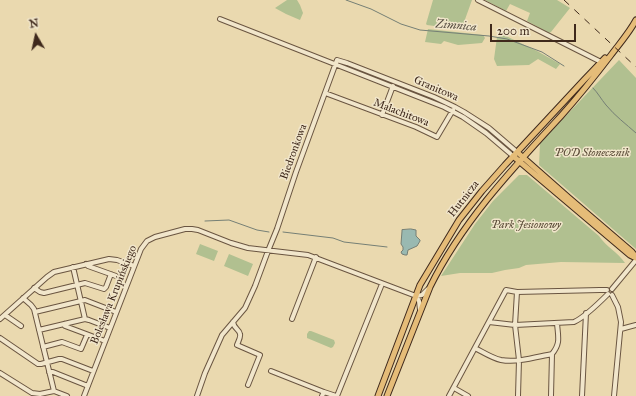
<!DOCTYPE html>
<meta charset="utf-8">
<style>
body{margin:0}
#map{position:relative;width:636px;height:396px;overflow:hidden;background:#ead9af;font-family:"IM FELL Great Primer",serif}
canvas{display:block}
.north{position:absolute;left:16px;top:16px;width:40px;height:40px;-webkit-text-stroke:3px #f1e6cb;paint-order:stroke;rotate:351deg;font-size:11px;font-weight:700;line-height:16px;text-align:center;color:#3f291c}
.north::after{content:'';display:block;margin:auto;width:14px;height:18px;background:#3f291c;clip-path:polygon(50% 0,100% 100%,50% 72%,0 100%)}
.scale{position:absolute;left:490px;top:24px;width:86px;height:18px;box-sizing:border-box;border:2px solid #3f291c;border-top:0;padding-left:5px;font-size:12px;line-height:14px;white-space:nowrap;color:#3f291c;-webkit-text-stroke:3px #f1e6cb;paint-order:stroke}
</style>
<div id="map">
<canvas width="636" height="396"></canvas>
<div class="north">N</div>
<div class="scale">200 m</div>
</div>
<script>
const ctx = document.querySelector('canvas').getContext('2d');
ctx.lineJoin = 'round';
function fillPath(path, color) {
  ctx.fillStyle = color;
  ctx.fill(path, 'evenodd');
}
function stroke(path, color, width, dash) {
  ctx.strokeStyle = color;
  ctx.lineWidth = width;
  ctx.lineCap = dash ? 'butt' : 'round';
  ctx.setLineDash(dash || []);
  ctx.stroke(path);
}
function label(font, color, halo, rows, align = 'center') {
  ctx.font = font + ' "IM FELL Great Primer",serif';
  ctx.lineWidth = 3;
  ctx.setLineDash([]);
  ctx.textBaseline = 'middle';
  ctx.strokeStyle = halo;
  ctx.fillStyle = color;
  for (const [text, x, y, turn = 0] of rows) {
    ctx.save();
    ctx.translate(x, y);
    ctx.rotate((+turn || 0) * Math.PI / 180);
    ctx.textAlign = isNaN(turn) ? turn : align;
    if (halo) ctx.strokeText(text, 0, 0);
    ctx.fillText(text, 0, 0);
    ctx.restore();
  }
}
fillPath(new Path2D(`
 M287,0h10l3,5 3,8 -3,7 -14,-6 -11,-6z
 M433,0h39l-9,25c-12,5 -24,1 -36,0l-1,-1z
 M485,0h72l13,8 -19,24 -2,1 -22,-12 3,-8 -20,-9 -4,7z
 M428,29l55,6 2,3 -3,5 -24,2 -14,-4 -3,3 -16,-2z
 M504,35l33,16 23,13 -4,5 -18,-10 -9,6 -32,1 -3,-7 3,-22z
 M619,60l17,18v171l-97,-84 1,-22z
 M519,175h8l72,61c7,11 19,16 26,27h-1l-63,-1 -35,3 -7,3 -14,2 -13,3h-32l-19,3 34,-52 18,-23z
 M200,244l18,7 -4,10 -18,-7z
 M229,254l24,10 -5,12 -24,-10z
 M309,331h2l23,9 1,3 -2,4 -2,1 -24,-10v-4z`), '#b1c090');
const water = new Path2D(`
 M411,229l5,1v6l4,4v1l-3,5 -9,4 -1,5h-2l-3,-1 -1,-2 2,-2v-3l-2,-3 1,-13v-1z`);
fillPath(water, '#99b9b1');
stroke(water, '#757f75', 1);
stroke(new Path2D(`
 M346,0l25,9 30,15 19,6 69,6 18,3 35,13 22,14
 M593,88c5,5 8,11 13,17 9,11 20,19 30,28
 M205,221l24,-1 28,10 12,2
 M283,232l50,6 11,4 43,5`), '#757f75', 1);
const minor = new Path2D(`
 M478,0l125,63
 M220,19l224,88 19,10 23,16 27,23
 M325,93l91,34 21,10 16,-27
 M382,115l11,-29
 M86,264l2,2 28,10
 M73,267l12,52
 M34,288l6,4 4,1 41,-10 19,6 2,-2 5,-13
 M612,289l24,-29
 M517,292l-2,33 4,35 -1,36
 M612,295l6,12 3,15 -7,74
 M416,296l3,5 1,9
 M23,298l8,7 3,4 20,82
 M35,312l50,-12 31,12
 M5,315l16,11
 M0,319l47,-42 7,-5 55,-13 8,1 17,6
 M292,319l24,-62
 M233,322c1,7 6,7 7,12 1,3 -2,8 -3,11l23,10 -12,30
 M489,322l26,3 59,-3c9,-4 26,-20 34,-28
 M64,324l1,2 40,15
 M621,329l15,-4
 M39,330l46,-11 4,1 21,8
 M0,338l38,26h3l18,-5h3l31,12
 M43,347l19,-5 19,7 6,-14
 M475,348c8,4 17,10 26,12 16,3 35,-3 51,-6 9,-11 6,-17 5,-31
 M271,371l53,21
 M49,372h4l35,14
 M0,373l32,20 8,1 14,-3 13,5
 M454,388l14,8
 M84,396l57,-147 6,-8 8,-4 30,-8h7l6,1 33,13 17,5 60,7 108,41 6,-1 6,-6
 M197,396l8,-23 17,-38 23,-27 10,-22 13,-35 9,-22 19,-57 41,-112 10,3 87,34 21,10 9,5 25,16 28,24
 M322,396l2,-4 12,4
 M337,396l45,-112
 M449,396l57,-106 11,2 83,-2h7
 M551,396l1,-42
 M582,396l4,-83`);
const major = new Path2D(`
 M517,152l51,45 64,55 4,5
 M513,156l117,99 6,3
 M378,396l42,-111 39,-65 23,-29 23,-26 79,-85 21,-22
 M387,396l43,-109c32,-65 82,-118 131,-171 18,-20 34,-40 50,-61 9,-12 18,-22 25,-35`);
stroke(minor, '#6a5541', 6);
stroke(major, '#3f291c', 7);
stroke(minor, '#f1e6cb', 4);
stroke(major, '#e5bc78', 5);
stroke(new Path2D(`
 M564,0l72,67`), '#3f291c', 1, [7, 7]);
label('11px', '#3f291c', '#f1e6cb', [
 ["Granitowa",436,89,23],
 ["Malachitowa",401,113,21],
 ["Biedronkowa",294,152,-70],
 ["Hutnicza",464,199,-52],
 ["Bolesława Krupińskiego",114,295,-68]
]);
label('italic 11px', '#564733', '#f1e6cb', [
 ["POD Słonecznik",592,153],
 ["Park Jesionowy",526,225]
]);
label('italic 12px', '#564d41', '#f1e6cb', [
 ["Zimnica",456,26,5]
]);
</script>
